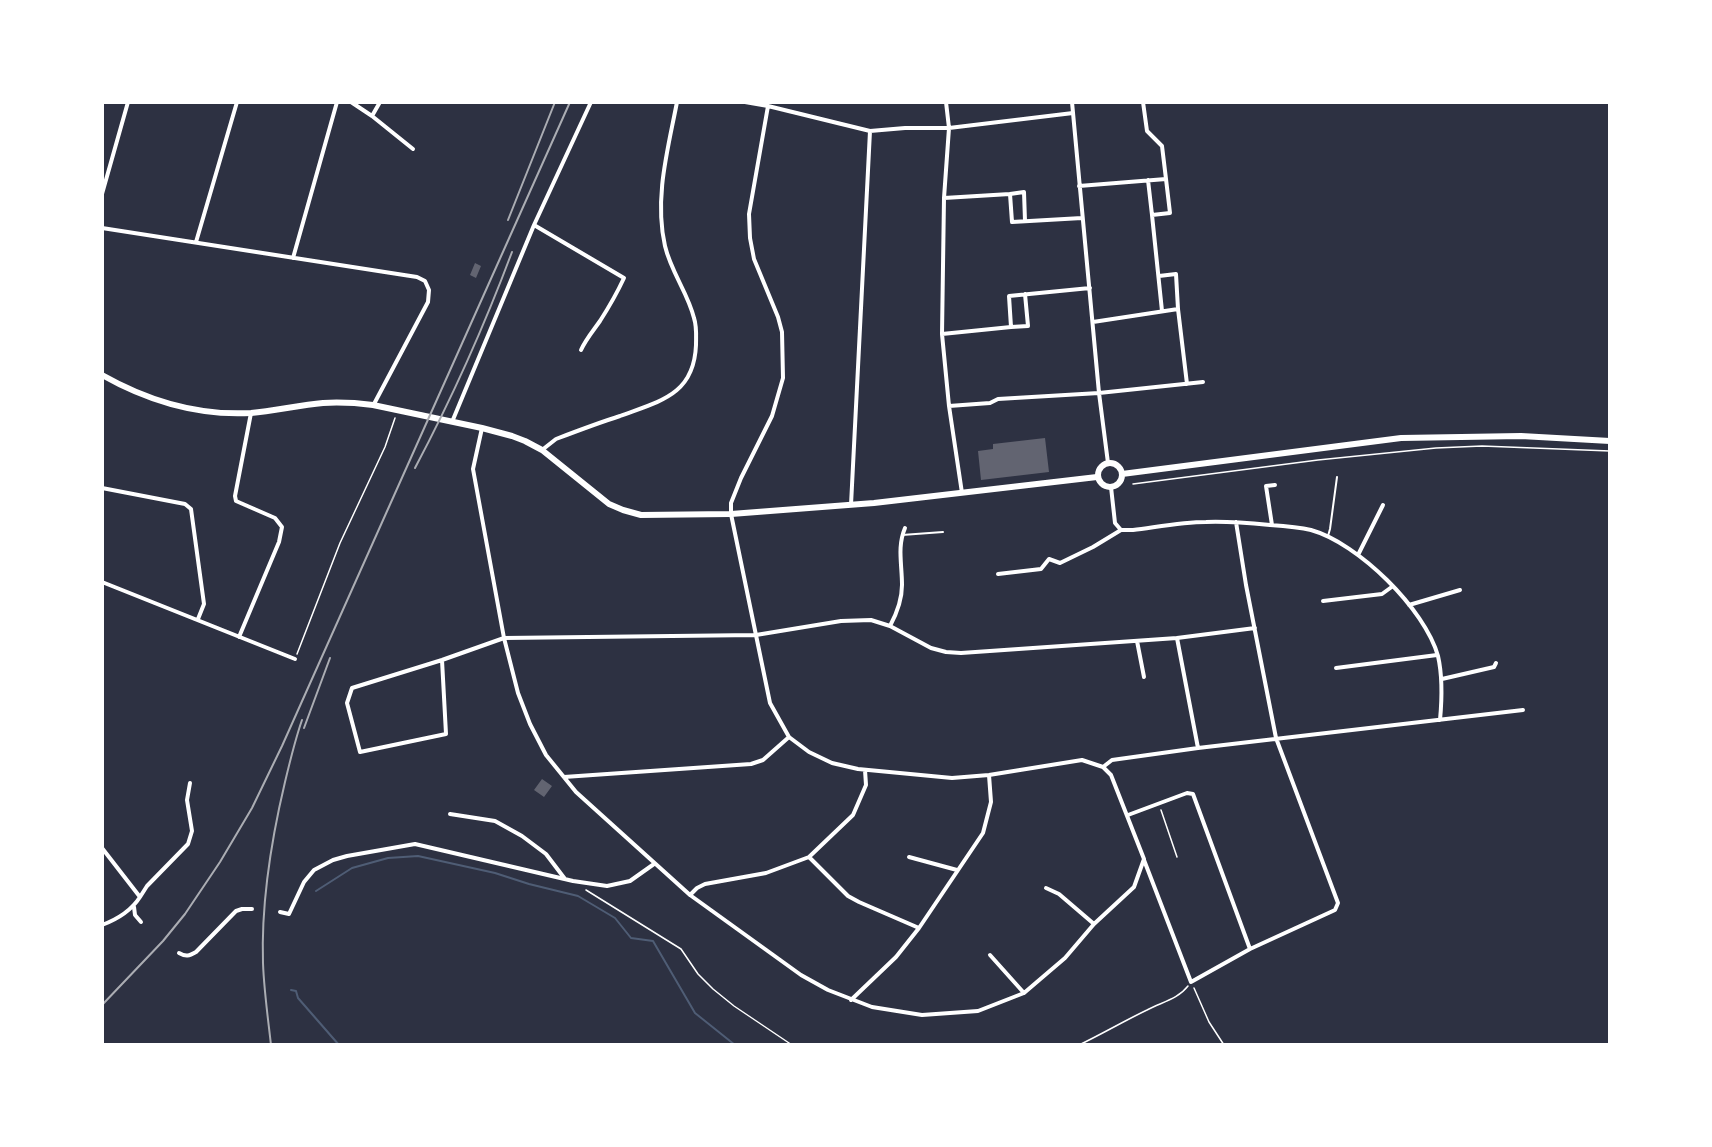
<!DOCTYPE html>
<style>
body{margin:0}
#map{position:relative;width:1712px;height:1147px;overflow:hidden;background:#2d3142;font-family:Bitter,serif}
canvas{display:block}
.frame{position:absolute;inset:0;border:104px solid #fff;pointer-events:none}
</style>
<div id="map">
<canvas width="1712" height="1147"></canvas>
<div class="frame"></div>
</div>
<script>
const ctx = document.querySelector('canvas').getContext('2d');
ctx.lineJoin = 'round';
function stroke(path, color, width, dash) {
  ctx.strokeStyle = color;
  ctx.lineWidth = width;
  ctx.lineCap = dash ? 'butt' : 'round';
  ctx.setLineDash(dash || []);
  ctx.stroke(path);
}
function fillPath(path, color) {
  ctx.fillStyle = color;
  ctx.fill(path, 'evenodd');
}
stroke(new Path2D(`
 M316,891l36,-23 36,-10 30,-2 77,17 34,11 49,12 37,22 16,20 22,3 42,72 40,32
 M291,990l5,1 2,7 41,47`), '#4f5d75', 2);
fillPath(new Path2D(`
 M475,263l6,3 -5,12 -6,-3z
 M1045,438l4,34 -68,8 -3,-29 15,-2v-5z
 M542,779l10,7 -8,11 -10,-7z`), '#626471');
stroke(new Path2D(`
 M1133,484l185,-24 118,-12 46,-2 128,5
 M297,654l43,-111 45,-96 10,-29
 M1161,810l16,47
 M586,890l95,59 17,25 15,15 21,17 58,39
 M1194,988l15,34 15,23
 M1079,1045c23,-11 45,-24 68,-35 15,-8 31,-11 41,-24`), '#fff', 1.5);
stroke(new Path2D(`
 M902,535l41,-3
 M1328,536l2,-7 7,-52`), '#fff', 2);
stroke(new Path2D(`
 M351,102l21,14 41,33
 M745,102l23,4 102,25 35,-3h44l124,-15
 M946,102l3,26 -5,70 -2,136 7,72 13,87
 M1072,102l27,291 9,70
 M1143,102l4,29 15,15 4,33
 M372,116l8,-14
 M1148,180l4,35
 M1079,186l87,-7 4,34 -18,2 10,96
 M102,194l26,-92
 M1010,194l14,-2 1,29
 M944,198l66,-4 2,28 70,-4
 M534,225l90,53c-7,15 -15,29 -24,43 -7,10 -14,18 -19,29
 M102,228l302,47 13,2 8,4 4,9 -1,12 -54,102
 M196,242l41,-140
 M293,258l44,-156
 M1159,276l17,-2 2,35 9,75
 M1093,322l85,-13
 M1011,327l17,-1 -3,-32
 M942,334l69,-7 -2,-31 81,-8
 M949,406l41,-3 8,-4 101,-6 104,-11
 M452,422l82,-197 57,-123
 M482,428l-9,41 31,169 14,55 12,31 16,31 30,37 114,103 111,80 27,15 44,17 50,8 56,-4 46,-18 41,-35 29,-34 40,-37 10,-28 -33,-84 -8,-8 -21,-7 -93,15 -37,3 -94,-9 -26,-6 -23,-11 -20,-15 -19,-34 -39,-189v-11l10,-25 31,-62 11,-38 -1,-46 -4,-15 -24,-58 -4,-21 -1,-24 19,-108
 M542,450l14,-11c21,-8 42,-16 64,-23 40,-15 74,-21 76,-71 0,-9 1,-18 -2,-27 -6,-25 -23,-46 -29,-72 -11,-48 3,-97 12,-144
 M1111,487l4,36 6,7h12c24,-3 49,-8 73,-8 22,-1 43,1 64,3 14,1 28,2 41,5 47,13 114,79 127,126 5,22 4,43 2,64
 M102,488l83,16 6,5 13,95 -6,15
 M851,505l19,-374
 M1272,525l-6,-39 9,-1
 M1358,555l25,-50
 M998,574l43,-5 8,-10 11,4 33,-16 28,-17
 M102,582l193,77
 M1323,601l59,-7 11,-8
 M1409,605l51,-15
 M890,626c7,-13 12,-26 12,-41 0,-21 -5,-38 3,-57
 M239,637l40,-95 3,-15 -7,-9 -39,-17 -1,-5 16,-83
 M1177,638l21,110
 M1137,641l7,36
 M442,660l4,74 -86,18 -13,-49 5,-15 90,-28 62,-22 252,-3 85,-14 30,-1 19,6 41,22 15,4 15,1 216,-15 78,-10
 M1336,668l101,-13
 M1442,679l52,-12 2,-4
 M1103,767l9,-7 86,-12 325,-38
 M564,777l187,-13 12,-4 26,-23
 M450,814l45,7 27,15 24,18 19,25
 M1128,815l59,-22 6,1 57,155
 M102,848l38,49c-9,14 -22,22 -38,28
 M809,857l39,39 11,6 60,26
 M909,857l48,13
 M1144,860l47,122 59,-33 85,-39 3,-7 -62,-165 -30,-153 -10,-63
 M1046,888l13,6 35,30
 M690,895l7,-7 8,-4 61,-11 43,-16 44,-42 13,-30 -1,-15
 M140,897l7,-11 41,-42 4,-13 -5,-31 3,-17
 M134,907l1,8 6,7
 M280,912l9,2 15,-32 10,-12 19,-10 14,-4 68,-12 158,37 34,5 23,-5 24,-17
 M179,953c7,4 10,3 17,-1l40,-41 6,-2h10
 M990,955l34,38
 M851,1000l45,-43 23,-29 64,-95 8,-31 -2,-27`), '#fff', 4);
stroke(new Path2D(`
 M102,375c46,26 95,41 149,38 24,-2 48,-8 72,-10 17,-1 34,0 50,2l109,23 30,8 13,5 17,9 67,54 14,6 18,5 90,-1 143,-11 223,-26
 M1098 475a12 12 0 1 1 24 0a12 12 0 1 1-24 0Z
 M1122,474l279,-36 120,-2 89,5`), '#fff', 6);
stroke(new Path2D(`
 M508,220l47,-118
 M415,468c36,-68 70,-144 97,-216
 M304,728l26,-70
 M102,1005l61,-64 22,-27 35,-52 32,-54 30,-62 288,-644
 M271,1045c-3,-27 -7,-54 -8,-82 -2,-61 8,-122 22,-181 5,-21 10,-42 17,-62`), '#abadb3', 2);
</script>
